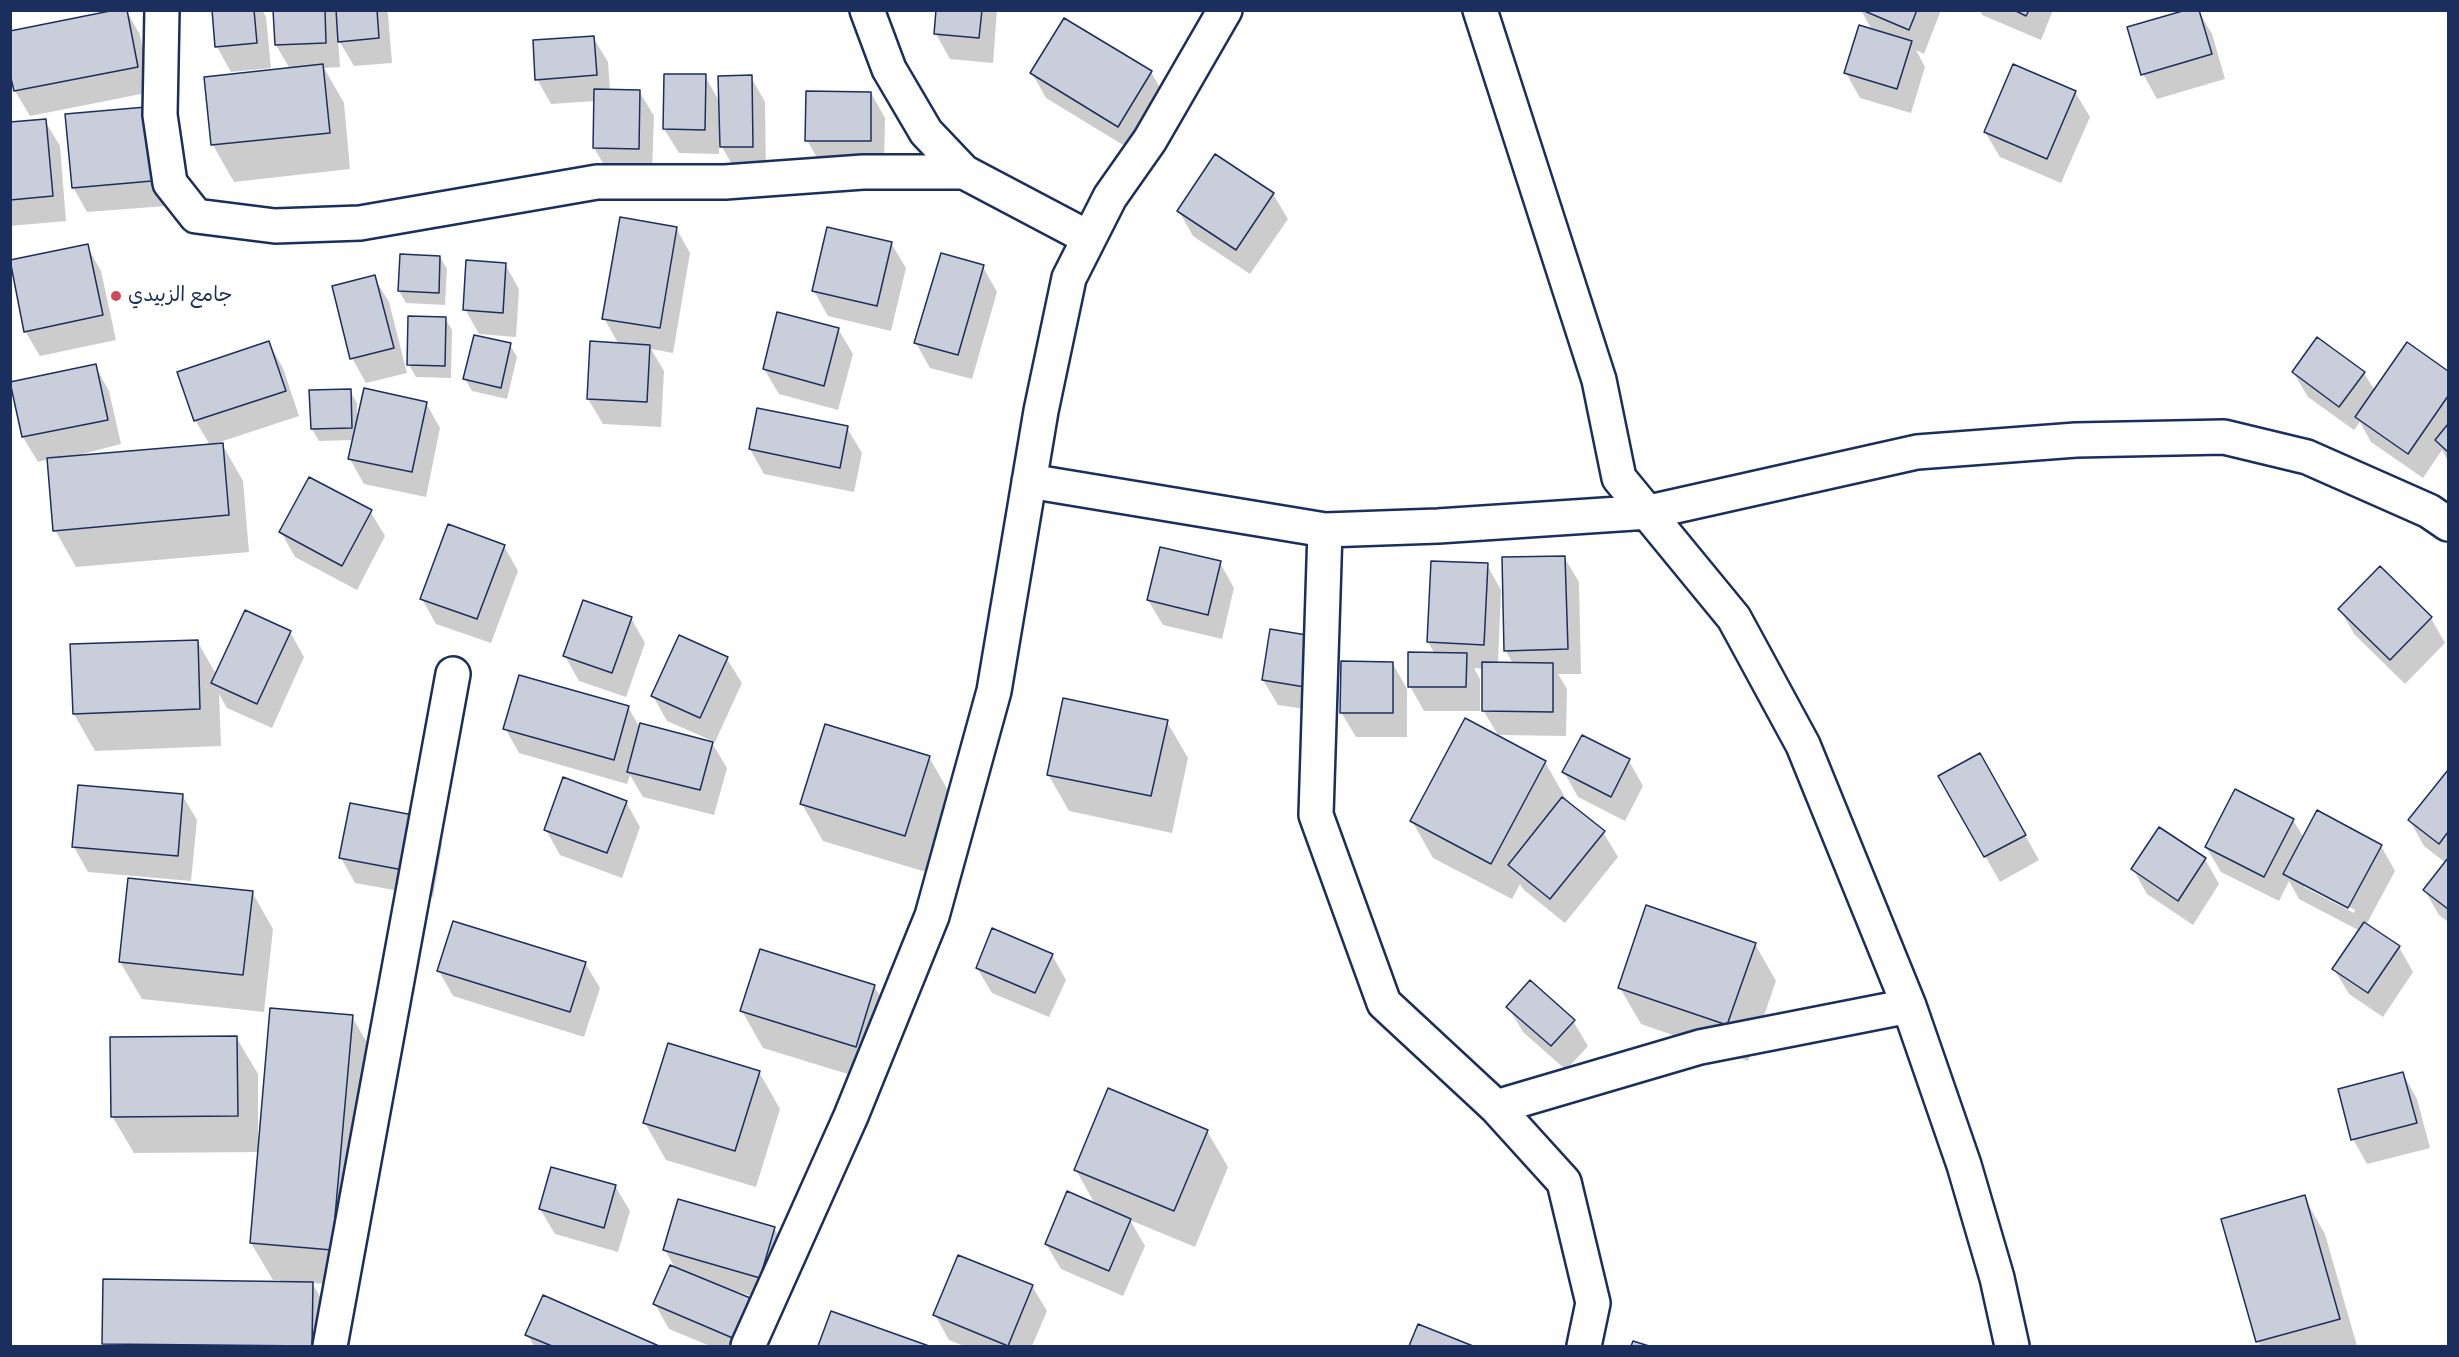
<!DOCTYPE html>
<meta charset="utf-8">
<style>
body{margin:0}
#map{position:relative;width:2459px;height:1357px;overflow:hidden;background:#fff;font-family:"Patrick Hand",sans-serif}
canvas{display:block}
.frame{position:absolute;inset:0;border:12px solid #1b2f5e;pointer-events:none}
</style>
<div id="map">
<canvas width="2459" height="1357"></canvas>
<div class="frame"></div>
</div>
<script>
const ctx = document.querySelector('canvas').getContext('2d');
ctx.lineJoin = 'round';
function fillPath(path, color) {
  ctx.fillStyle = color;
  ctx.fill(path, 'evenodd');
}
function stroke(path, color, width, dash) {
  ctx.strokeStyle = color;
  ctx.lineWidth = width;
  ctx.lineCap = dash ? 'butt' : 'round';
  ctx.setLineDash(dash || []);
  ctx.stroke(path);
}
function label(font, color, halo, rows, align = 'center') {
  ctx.font = font + ' "Patrick Hand","Playpen Sans Arabic",sans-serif';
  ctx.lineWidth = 4.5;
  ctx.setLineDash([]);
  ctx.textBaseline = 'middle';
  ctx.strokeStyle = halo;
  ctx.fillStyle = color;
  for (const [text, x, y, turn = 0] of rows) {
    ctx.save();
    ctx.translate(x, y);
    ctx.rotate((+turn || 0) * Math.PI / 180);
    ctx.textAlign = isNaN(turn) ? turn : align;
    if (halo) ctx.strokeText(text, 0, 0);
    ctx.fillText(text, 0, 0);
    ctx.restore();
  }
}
fillPath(new Path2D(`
 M126,10l14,25 11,57 -121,24 -15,-25z
 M213,10h49l4,7 5,51 -40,4 -14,-25z
 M274,10h60l4,7 -1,-7h49l2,4 4,49 -38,3 -16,-27 2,28 -16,1 20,35 6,66 -116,13 -21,-37 -8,-67 85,-9 -14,-24z
 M938,10h59l-4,53 -43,-4 -14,-25z
 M1861,10h80l-17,44 -8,-4 9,17 -14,46 -51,-15 -14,-25 26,-43z
 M1980,10h73l-12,30 -59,-25z
 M2198,10l14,24 13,45 -68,20 -14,-25z
 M593,37l15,25 2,29h29l15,25 -2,57h-43l-15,-25 1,-47 -44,3 -14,-25z
 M1151,72l14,25 -32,54 -87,-53 -14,-25z
 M705,76l15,27 31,-26 14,25 1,69h-30l-17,-29v12l-40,-1 -15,-24z
 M2075,92l15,25 -29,66 -61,-26 -15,-25z
 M871,93l14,25 -1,48 -63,-1 -14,-25z
 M45,121l15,25 6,75 -56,5v-102z
 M160,133l6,73 -79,6 -14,-25z
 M1215,156l58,38 15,25 -38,55 -57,-38 -14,-25z
 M676,228l14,25 -17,100 -22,-4 13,22 -3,56 -58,-3 -15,-25 31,-54 -15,-27z
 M891,243l15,25 -15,63 -63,-15 -14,-25z
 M87,246l14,25 15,69 -76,16 -15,-25z
 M440,257l7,12 -2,36 -39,-2 -7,-12z
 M505,264l14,25 -3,48 -37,-3 -14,-25z
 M983,267l14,25 -25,87 -42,-11 -14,-25z
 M374,277l15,25 18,71 -41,10 -14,-25z
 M445,318l7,12 -1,48 -35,-1 -7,-12z
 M838,329l15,25 -15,56 -59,-16 -15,-25z
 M269,343l14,25 16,48 -85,28h8l21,37 6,71 -173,15 -21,-37 -6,-71 -11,3 -15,-25 -11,-54 83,-17 14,25 12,53 -54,14 143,-13 -15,-25z
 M2407,344l41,29v88l-6,-11 -19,28 -52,-36 -11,-20 -6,8 -46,-33 -15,-25 71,1 11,18z
 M510,345l7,12 -10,42 -35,-8 -7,-12z
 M350,391l7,12v15l69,-15 14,25 -14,69 -62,-13 -14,-25 4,-19 -35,1 -7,-12z
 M847,428l15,25 -8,39 -90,-18 -14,-25z
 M370,511l15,25 -28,54 -62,-33 -14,-25z
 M504,546l14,25 -27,72 -55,-19 -14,-25z
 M1564,557l15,25 2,92h-23l9,15 -1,47 -68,-1 -15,-25 1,-41 -10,-1 6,11v32h-56l-14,-25 25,-32 -7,-12 59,-77 14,25 -3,74h15l-7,-13z
 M1220,563l14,25 -12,51 -59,-14 -15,-25z
 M2340,609l91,9 14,25 -40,41 -51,-50z
 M631,618l14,25 -19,54 -47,-16 -14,-25z
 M1271,631l54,81 -47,-7 -15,-25z
 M290,632l14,25 -32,71 -45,-20 -8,-14 2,52 -126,5 -21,-37 123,-73 19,33z
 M680,637l47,22 15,24 -27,59 -48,-21 -14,-25z
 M1393,664l14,25v48h-51l-15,-25z
 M628,707l12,21 72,15 15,25 -13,47 -71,-18 -13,-22 -3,9 -108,-31 -14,-25z
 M1167,722l21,36 -16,75 -103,-22 -21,-37z
 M1980,755l59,105 -39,22 -60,-105z
 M929,757l21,37 -24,78 -103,-31 -21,-37z
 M1629,761l14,25 -18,35 -47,-24 -14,-25z
 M1545,762l21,37 -1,2 38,31 15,25 -53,66 -41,-33 -4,-6 -8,15 -79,-41 -21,-37z
 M2448,772v150l-9,-7 -14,-24 21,-28 -22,-17 -14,-25z
 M182,795l15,25 -6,61 -103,-9 -14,-25z
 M626,802l14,25 -18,51 -62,-23 -14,-25z
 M428,819l14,25 -9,53 -78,-14 -14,-25z
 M2293,820l11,18 77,8 14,25 -29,54 33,22 14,25 -30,45 -34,-23 -15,-25 26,-38 -61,-32 -10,-18 -10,20 -58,-29 -15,-25zM2304,883l51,27 -1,3 -50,-26z
 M2205,859l14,25 -26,41 -46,-31 -14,-25z
 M252,892l21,37 -9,83 -122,-13 -22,-37z
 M1755,944l21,37 -28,80 -107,-37 -21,-36z
 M1052,955l14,25 -17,37 -57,-24 -15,-25z
 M585,963l15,25 -16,49 -131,-41 -14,-25z
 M874,986l22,37 -19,60 -114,-35 -21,-37z
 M1508,1007l65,14 15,25 -22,24 -43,-38z
 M352,1017l21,36 -20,233 -41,-3 22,37 -1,26h-228l-1,-2 176,-61v-3h-7l-22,-37 8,-91 -125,1 -22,-37 124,-79 22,37v64h2z
 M759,1072l21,37 -24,78 -90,-27 -21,-37z
 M2403,1074l14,25 13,49 -63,16 -14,-25z
 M1207,1131l21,36 -33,80 -65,-27 15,26 -22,50 -62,-27 -15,-25 50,-38 -20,-36z
 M615,1186l15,25 -12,41 -63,-18 -15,-25z
 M2304,1197l21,37 32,112h-96l-3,-5z
 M774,1228l14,25 -14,50 -39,-12v2l30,53h-55l-41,-17 -14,-25 20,-36 -10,-18z
 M1032,1286l15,25 -15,35h-68l-15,-6 -14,-25z
 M544,1297l111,49h-121l-7,-12z
 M832,1313l93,33h-105z
 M1419,1326l50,20h-58z`), '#0003');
const building = new Path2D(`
 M115,10h12l11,57 -124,24 -4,-17v-43z
 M212,10h42l3,33 -42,4z
 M273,10h52l1,33 -51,2z
 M336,10h41l2,28 -41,4z
 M936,10h46l-3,28 -45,-4z
 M1862,10h55l-8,20z
 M2014,10h15l-3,6z
 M2186,10h13l13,44 -71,21 -14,-48z
 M1064,18l88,53 -34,56 -88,-54z
 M1859,25l53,16 -15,48 -53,-16z
 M594,36l3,39 -62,5 -2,-40z
 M323,64l7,69 -119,12 -7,-68z
 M2013,64l63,27 -29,68 -63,-27z
 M664,74h42l-1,56 -42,-1z
 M752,75l1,72h-33l-2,-71z
 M594,89l46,1 -1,59 -46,-1z
 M806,91l65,1v49h-66z
 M146,107l6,74 -80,7 -7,-74z
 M46,119l7,77 -43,4v-78z
 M1215,154l59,39 -38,57 -59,-39z
 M620,217l57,10 -17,101 -58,-9z
 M827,227l65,15 -15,64 -65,-15z
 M88,244l15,71 -79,17 -14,-72z
 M941,253l43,12 -26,90 -44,-12z
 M400,254l40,2 -1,37 -41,-2z
 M466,260l40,3 -3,50 -40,-3z
 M375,275l19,73 -44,11 -18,-73z
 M777,312l62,16 -15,58 -61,-17z
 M408,316l38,1 -1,49 -38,-1z
 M474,335l37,8 -10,45 -38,-9z
 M2317,337l48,35 -26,35 -47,-35z
 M269,341l17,50 -92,30 -17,-49z
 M590,341l60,4 -3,57 -60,-3z
 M2407,342l41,29v25l-40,58 -53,-37z
 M96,364l12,56 -86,17 -12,-55z
 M364,388l63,14 -15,70 -64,-13z
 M351,389l1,39 -41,1 -2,-39z
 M757,408l91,18 -8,42 -91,-19z
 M2448,424v28l-13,-12z
 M223,443l6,72 -176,16 -6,-73z
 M309,477l63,33 -30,56 -63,-34z
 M448,524l57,21 -28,74 -57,-20z
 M1160,547l61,14 -13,54 -61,-15z
 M1565,556l3,93 -64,2 -2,-94z
 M1431,561l57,2 -4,82 -57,-3z
 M2380,566l52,51 -42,43 -52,-51z
 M583,600l49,17 -20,56 -49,-17z
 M245,610l46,21 -34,73 -46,-21z
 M1270,629l49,8 -8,51 -49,-8z
 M679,635l49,22 -28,61 -49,-22z
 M198,640l2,69 -127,5 -3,-70z
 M1408,652l59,1 -1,34h-58z
 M1341,661l52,1v51h-53z
 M1482,662l71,1v49l-71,-1z
 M519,675l110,31 -15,54 -111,-31z
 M1063,698l105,22 -17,76 -104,-21z
 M1465,718l81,43 -55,103 -81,-43z
 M640,723l73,19 -13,48 -73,-18z
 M825,724l105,32 -25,80 -105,-32z
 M1582,735l48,24 -19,38 -49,-25z
 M1980,753l46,82 -42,22 -46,-81z
 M2448,770v62l-9,12 -31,-24z
 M563,777l64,24 -20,52 -63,-23z
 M78,785l105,9 -5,62 -106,-9z
 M2235,789l59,30 -30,58 -59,-30z
 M1562,797l43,34 -55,68 -42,-34z
 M350,803l79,15 -10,55 -80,-15z
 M2317,810l65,35 -34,63 -65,-34z
 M2159,827l47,31 -28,43 -47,-32z
 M2448,858v51l-25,-19z
 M128,878l125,13 -10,84 -124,-13z
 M1646,905l110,38 -29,82 -109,-37z
 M453,921l133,41 -16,50 -133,-41z
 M2364,922l36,24 -32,47 -36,-24z
 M992,928l61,26 -18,39 -59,-25z
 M760,949l115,36 -19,62 -116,-36z
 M1530,980l45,40 -24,26 -45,-39z
 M270,1008l83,7 -21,235 -82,-7z
 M237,1036l1,80 -127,1 -1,-80z
 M668,1043l92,28 -25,80 -92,-28z
 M2403,1072l14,51 -66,17 -13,-51z
 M1108,1088l100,42 -34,81 -100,-41z
 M551,1167l65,18 -12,43 -65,-19z
 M1067,1191l64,28 -22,52 -64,-27z
 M2305,1195l35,124 -84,23 -35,-123z
 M678,1199l97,28 -15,51 -97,-28z
 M958,1255l75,30 -25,61 -75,-31z
 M670,1265l90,37 -18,40 -89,-38z
 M103,1279l210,3 -1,64 -210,-2z
 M543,1295l116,51h-107l-27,-11z
 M831,1311l98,35h-111z
 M1418,1324l55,22h-64z
 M1633,1341l16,5h-18z`);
fillPath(building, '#caceda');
stroke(building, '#1b2f5e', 1.5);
const street = new Path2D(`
 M162,10l-2,105 10,68 26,33 79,10 85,-3 237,-41h128l138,-10h101
 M867,10l22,59 37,63 38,40 125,66
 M1480,10l119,370 20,98 115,140 69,127 106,261 55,159 33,113 15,68
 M1029,481l296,49 113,-4 211,-14 268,-60 159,-12 148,-3 83,20 122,54 19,13
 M1325,530l-9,285 68,188 112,104 68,75 29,121 -9,43
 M1496,1107l204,-60 209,-41
 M330,1346l123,-672
 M748,1346l103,-230 81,-200 62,-225 47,-280 28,-133 41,-81 40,-57 75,-130`);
stroke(street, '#1b2f5e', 38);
stroke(street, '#fff', 33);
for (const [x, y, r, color] of [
 [116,296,6,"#d1495b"]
]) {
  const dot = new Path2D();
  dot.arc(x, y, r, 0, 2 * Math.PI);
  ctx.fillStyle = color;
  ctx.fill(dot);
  stroke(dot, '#fff', 2);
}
label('20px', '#1b2f5e', '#fff', [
 ["جامع الزبيدي",128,296]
], 'left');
</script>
